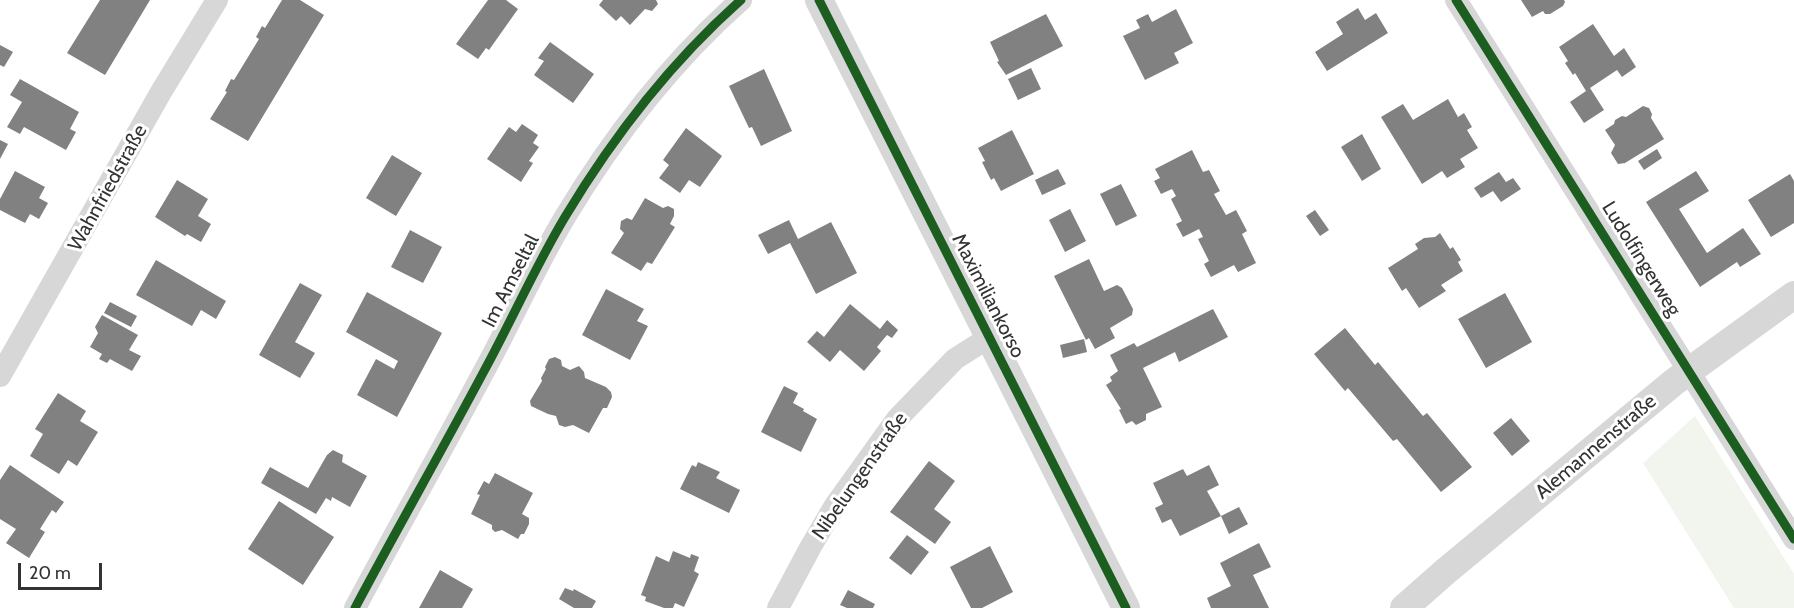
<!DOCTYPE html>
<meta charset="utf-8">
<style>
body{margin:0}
#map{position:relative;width:1794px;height:608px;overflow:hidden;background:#fff;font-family:Cabin,sans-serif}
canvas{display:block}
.scale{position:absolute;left:18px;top:563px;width:84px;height:27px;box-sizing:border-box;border:3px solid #333;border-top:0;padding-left:8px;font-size:18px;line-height:21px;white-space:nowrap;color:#333;-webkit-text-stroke:4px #fff;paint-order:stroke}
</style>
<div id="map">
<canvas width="1794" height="608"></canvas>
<div class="scale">20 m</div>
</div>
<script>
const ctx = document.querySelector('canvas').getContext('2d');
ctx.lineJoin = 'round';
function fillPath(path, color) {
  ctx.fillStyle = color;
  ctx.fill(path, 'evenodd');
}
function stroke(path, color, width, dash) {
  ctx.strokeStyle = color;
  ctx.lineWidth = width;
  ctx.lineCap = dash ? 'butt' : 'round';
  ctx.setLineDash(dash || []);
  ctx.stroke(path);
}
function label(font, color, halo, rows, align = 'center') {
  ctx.font = font + ' Cabin,sans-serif';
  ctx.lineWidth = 6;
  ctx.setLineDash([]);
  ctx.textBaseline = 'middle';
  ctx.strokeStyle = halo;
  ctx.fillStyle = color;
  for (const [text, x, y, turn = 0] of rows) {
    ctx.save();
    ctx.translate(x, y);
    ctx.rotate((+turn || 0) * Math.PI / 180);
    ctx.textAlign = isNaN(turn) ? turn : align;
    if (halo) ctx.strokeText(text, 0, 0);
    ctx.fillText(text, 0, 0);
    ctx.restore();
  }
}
fillPath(new Path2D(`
 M1695,416l99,158v34h-60l-91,-145z`), '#f1f5ed');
fillPath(new Path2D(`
 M100,0h50l-45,75 -38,-22z
 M282,0h18l24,15 -76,126 -38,-22 17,-27 -2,-1 6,-12 3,1 25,-41 -3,-2 6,-11 3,2z
 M488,0h18l12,9 -29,41 -3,-2 -8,11 -22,-15z
 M603,0h53l2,4 -6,7 -7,-2 -15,16 -9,-9 -5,5 -17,-16z
 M1521,0h43l1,2 -2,4 -13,8h-5l-2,-3 -11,6z
 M1358,8l7,12 11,-7 12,20 -61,38 -12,-19 28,-18 -7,-12z
 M1176,9l17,34 -19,10 5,10 -34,17 -22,-44 17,-8 -4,-8 12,-6 4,8z
 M1046,14l17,32 -57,29 -9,-13 2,-1 -9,-19z
 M1593,24l21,32 10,-8 12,19 -14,10 -5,-7 -27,18 14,22 -20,13 -14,-21 16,-11 -11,-18 -2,2 -8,-12 3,-2 -9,-14z
 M550,42l44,32 -21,29 -39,-28 10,-14 -6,-3z
 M0,45l13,7 -9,15 -4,-2z
 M1031,68l10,21 -23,11 -10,-21z
 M764,69l28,62 -31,15 -9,-19 -3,1 -20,-42z
 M20,79l59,33 -9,17 6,3 -10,18 -42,-23 -4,7 -13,-7 15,-25 -12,-7z
 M1448,99l10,18 6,-4 8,14 -5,3 11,18 -18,11 5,8 -18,11 -5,-7 -20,13 -41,-67 22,-13 10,16z
 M1643,106l6,2 3,6 -1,4 13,21 -39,24 -7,1 -7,-11 4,-8 -10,-15 9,-6 1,-4 7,-4 4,1z
 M522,124l16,11 -5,8 6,4 -10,14 4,2 -12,19 -34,-23 22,-32 7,5z
 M686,128l36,28 -22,31 -11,-7 -9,13 -21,-15 10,-13 -6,-5z
 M1012,130l22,44 -33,17 -7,-13 -3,2 -9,-18 3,-1 -7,-13z
 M1362,134l19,35 -19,12 -21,-34z
 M0,140l8,4 -8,15z
 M1657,149l5,9 -18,12 -6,-9z
 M1192,150l11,22 6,-2 11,21 -6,3 12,21 10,-5 11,21 -5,3 14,29 -18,9 -4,-7 -23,12 -7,-13 5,-3 -11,-22 5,-2 -4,-8 -16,8 -7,-13 6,-3 -11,-22 5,-3 -4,-7 -11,5 -7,-13 6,-3 -5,-9z
 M392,155l30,18 -26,43 -30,-18z
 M1058,169l8,15 -24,11 -7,-15z
 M15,171l30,16 -6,11 9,5 -9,16 -9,-5 -5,9 -25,-13v-11z
 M1696,171l13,20 -30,18 28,44 36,-25 18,26 -21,13 -3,-5 -37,25 -54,-85z
 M1499,172l7,10 7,-4 8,11 -20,13 -8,-11 -12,7 -7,-10z
 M1790,174l4,7v42l-23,14 -23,-37z
 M177,180l31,19 -10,17 13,8 -10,18 -14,-8 -2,2 -30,-19z
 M1121,184l16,32 -21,10 -16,-32z
 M645,198l18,10 5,-2 6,3v7l-4,8 5,3 -23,37 -5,-2 -6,9 -30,-18 13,-20 -4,-4 1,-8 6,-3 5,2z
 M1070,209l16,32 -21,11 -16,-32z
 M1315,210l14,20 -9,6 -14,-20z
 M789,220l9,19 33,-17 26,51 -41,21 -26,-51 -22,11 -10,-19z
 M410,230l32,17 -19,36 -32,-16z
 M1440,233l10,16 3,-2 8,13 -3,2 5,9 -22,14 5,6 -27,17 -13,-20 -4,3 -14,-23 30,-19 -3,-5 9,-6 11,-1z
 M1089,259l15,32 13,-6 5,3 11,21 -1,6 -22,13 5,10 -20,11 -6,-11 -3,2 -32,-64z
 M156,260l70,41 -10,18 -15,-9 -9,16 -56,-31z
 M300,283l22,12 -27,47 20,11 -15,25 -41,-23z
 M606,289l38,20 -7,12 11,5 -18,34 -48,-25z
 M367,292l75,41 -45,84 -40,-22 19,-36 18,10 4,-8 -52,-29z
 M1505,293l27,49 -46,26 -28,-49z
 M110,302l27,14 -6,11 -27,-14z
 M850,304l30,25 7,-9 11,10 -6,8 -5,-3 -10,12 4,4 -17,20 -24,-21 -10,12 -23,-20 10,-11 7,6z
 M1213,309l15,28 -49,25 -4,-10 -32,16 19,39 -16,7v6l-10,5 -4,-4 -6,3 -7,-14 2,-1 -15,-24 6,-4 -2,-4 8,-6 -8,-16 24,-12 3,4z
 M102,315l36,20 -9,15 12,6 -9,15 -22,-12 -3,4 -8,-4 3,-5 -12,-7 8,-14 -3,-6z
 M1345,328l30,37 3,-3 45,54 4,-3 45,54 -31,25 -44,-53 -4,2 -45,-53 -3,3 -31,-37z
 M1084,339l3,13 -24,6 -3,-13z
 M555,357l6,3 1,6 8,4 9,-4 5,6 1,6 21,9 5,5 1,5 -5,11h-4l-14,25 -16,-8 -8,2 -6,-2 -3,-9 -8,-2 -17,-8 -1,-5 12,-20 -1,-3 5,-9 -1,-2 4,-8z
 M784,386l14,7 -5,10 11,6 -1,2 14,8 -16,33 -40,-20z
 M58,393l28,18 -6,10 18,11 -21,34 -9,-6 -9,14 -29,-18 13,-22 -8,-5z
 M1511,418l19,23 -18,15 -19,-23z
 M333,450l10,5 -1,7 25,14 -17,31 -18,-10 -1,4 -5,-3 -10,16 -55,-31 9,-16 38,21 19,-33z
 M929,461l26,20 -21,28 17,13 -16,22 -45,-32z
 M698,462l22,10 -4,6 24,12 -11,23 -49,-24 12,-24 4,2z
 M10,465l54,37 -8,11 -4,-3 -12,19 5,3 -16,26 -23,-15 10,-14 -16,-10v-39z
 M1209,465l10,20 -12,6 14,25 -41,20 -9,-17 -9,4 -7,-15 8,-4 -10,-21 30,-14 4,7z
 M495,473l38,20 -11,21 7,4v6l-5,10h-3l-3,5 -16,-9 -7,2 -3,-3v-4l-21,-11 9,-19 -3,-1 7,-13 5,3z
 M279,501l55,36 -31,48 -55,-36z
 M1239,507l9,17 -19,10 -8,-18z
 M907,535l22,17 -18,23 -22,-17z
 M1259,543l12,24 -18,8 16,33h-58l-4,-10 24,-12 -11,-23z
 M990,546l23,46 -31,16h-11l-21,-41z
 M673,551l17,7 1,-4 8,3 -5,14 5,3 -15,33 -9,-4 -2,5h-9l-19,-7 1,-4 -5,-2 15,-39 13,6z
 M440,570l33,19 -11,19h-43z
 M565,588l8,3 1,-2 22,12 -4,7h-18l-15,-9z
 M848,590l27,14 -2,4h-26l-7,-3z`), '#818181');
stroke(new Path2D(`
 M1456,0l338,539
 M0,376l161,-284 56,-92
 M355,608c42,-79 86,-156 128,-235 28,-51 52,-106 82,-156 48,-80 106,-155 176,-217
 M778,608l32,-60 24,-41 63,-88 58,-60 33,-21`), '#d7d7d7', 22);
stroke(new Path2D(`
 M819,0l307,608
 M1404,608l42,-37 228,-189 120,-87`), '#d7d7d7', 28);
stroke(new Path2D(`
 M819,0l307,608
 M1456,0l338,539
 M355,608c42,-79 86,-156 128,-235 28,-51 52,-106 82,-156 48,-80 106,-155 176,-217`), '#1b5e20', 9);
label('20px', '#333', '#fff', [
 ["Wahnfriedstraße",108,188,-61],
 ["Ludolfingerweg",1641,259,58],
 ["Im Amseltal",511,281,-63],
 ["Maximiliankorso",988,296,63],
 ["Alemannenstraße",1596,447,-40],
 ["Nibelungenstraße",860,476,-55]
]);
</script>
